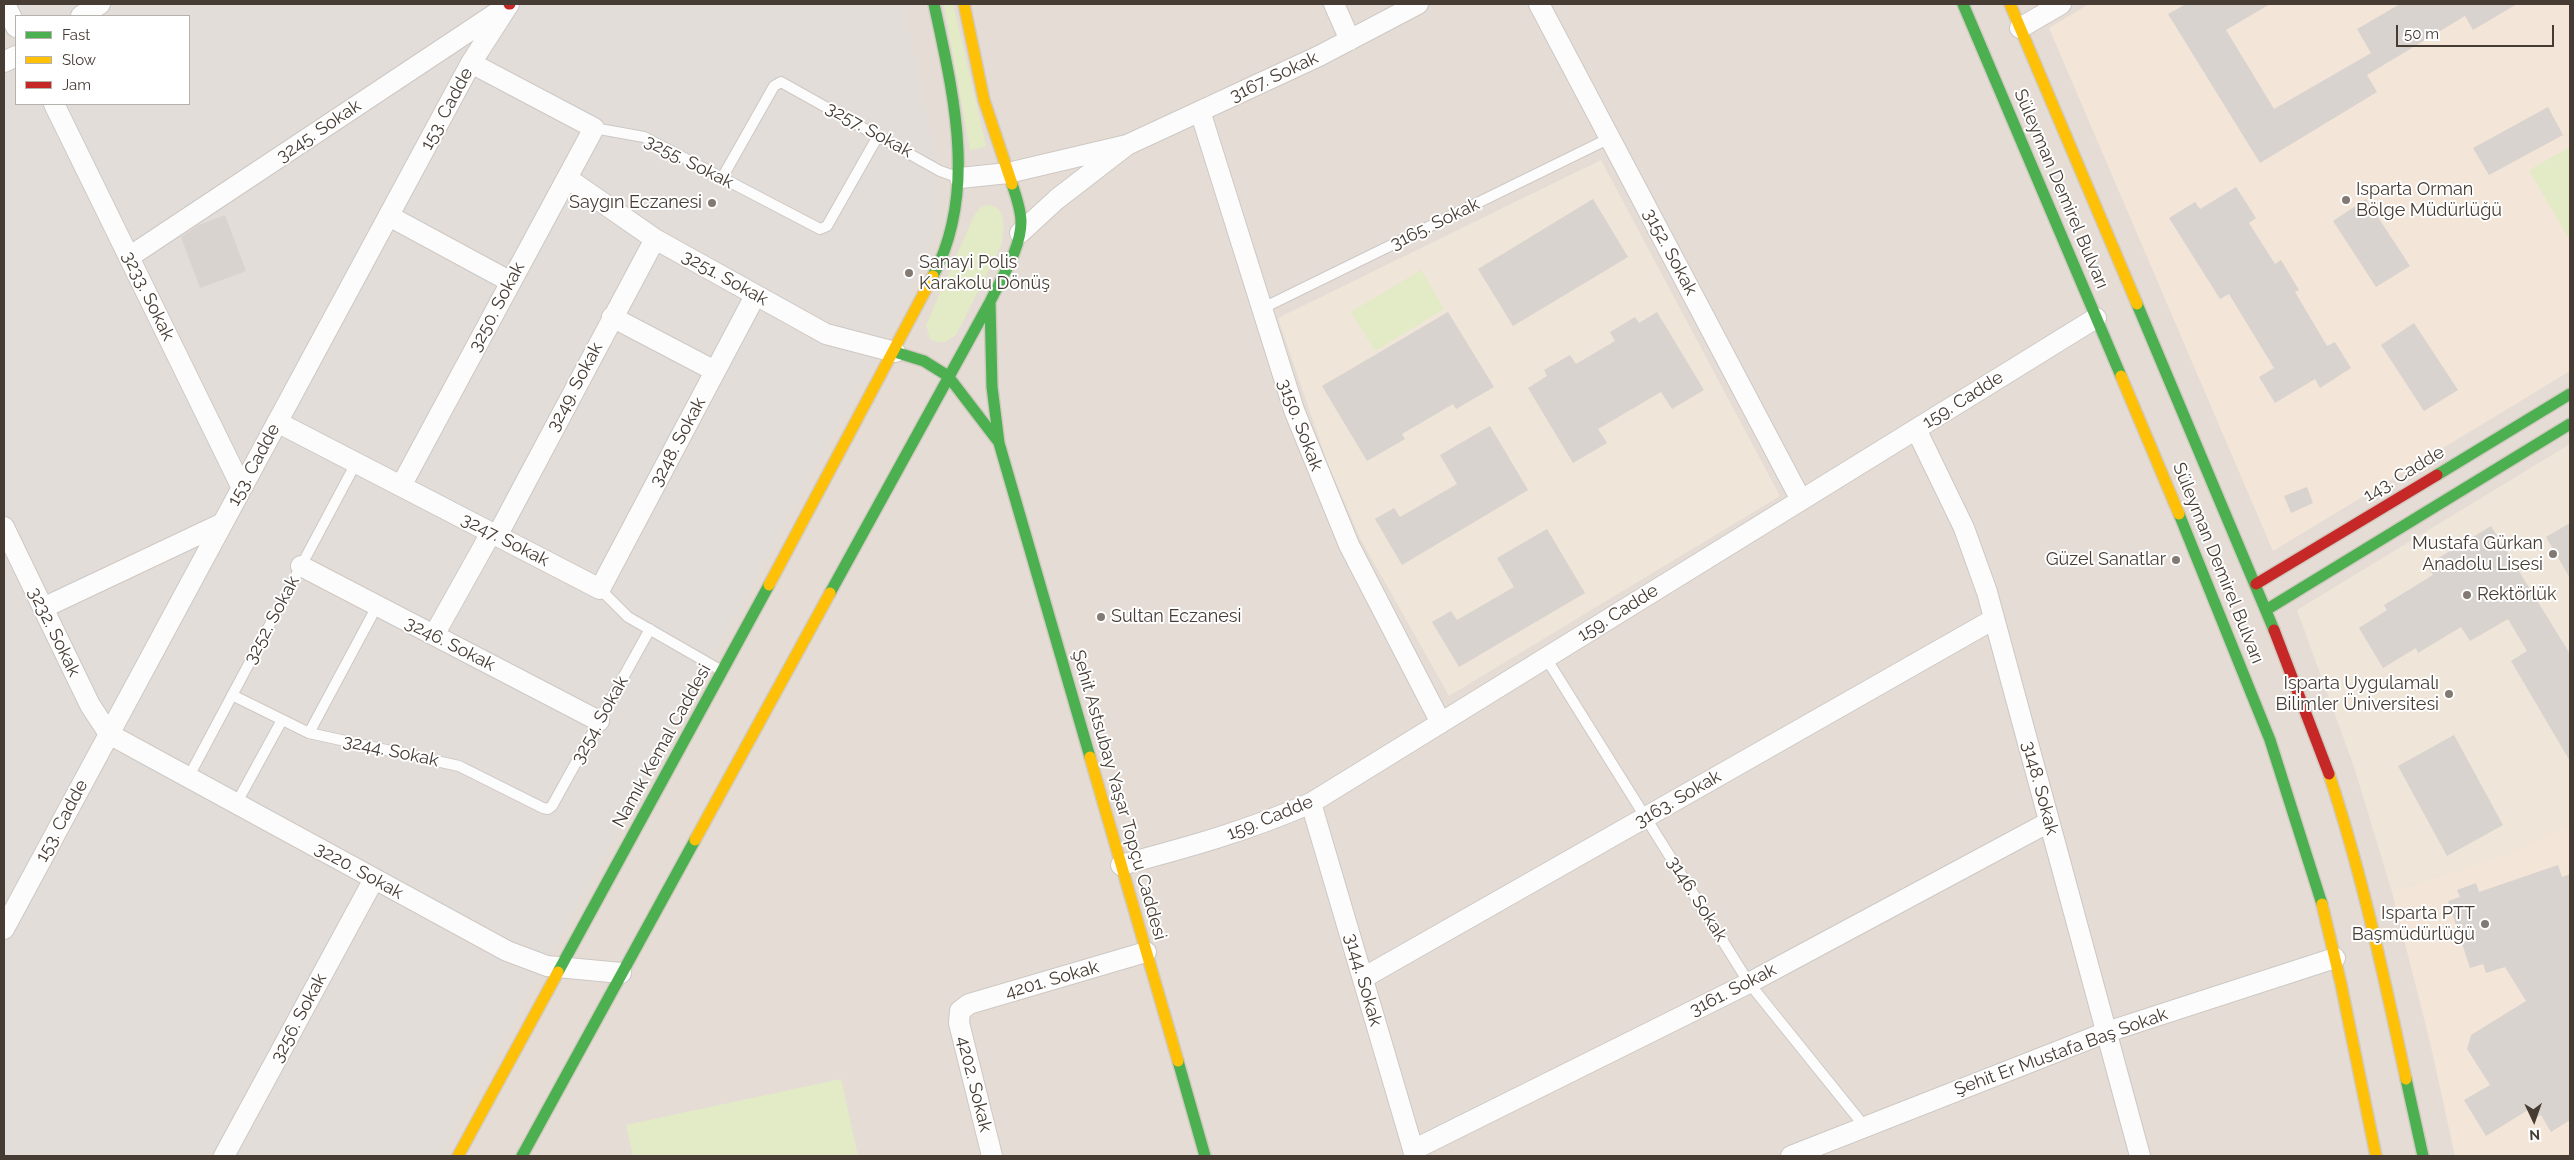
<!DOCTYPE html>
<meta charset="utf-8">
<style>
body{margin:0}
#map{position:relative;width:2574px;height:1160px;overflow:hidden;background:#f0ece8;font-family:Raleway,sans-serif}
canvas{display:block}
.frame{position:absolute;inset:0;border:5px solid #463c33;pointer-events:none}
.legend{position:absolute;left:15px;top:15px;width:175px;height:90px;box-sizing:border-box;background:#fff;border:1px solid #b5b1ad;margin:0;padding:6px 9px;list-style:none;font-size:15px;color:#463c33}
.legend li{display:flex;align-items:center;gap:10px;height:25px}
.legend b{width:25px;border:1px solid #b5b1ad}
.north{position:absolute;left:2509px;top:1095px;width:50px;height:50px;-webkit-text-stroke:4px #fff;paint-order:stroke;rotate:177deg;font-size:14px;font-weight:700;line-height:20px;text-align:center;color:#463c33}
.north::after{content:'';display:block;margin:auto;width:18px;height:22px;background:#463c33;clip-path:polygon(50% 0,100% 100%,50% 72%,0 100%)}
.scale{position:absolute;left:2396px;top:25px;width:158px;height:22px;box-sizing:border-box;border:2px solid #463c33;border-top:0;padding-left:6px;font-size:15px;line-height:18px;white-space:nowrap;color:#463c33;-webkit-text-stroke:4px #fff;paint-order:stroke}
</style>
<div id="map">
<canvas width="2574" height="1160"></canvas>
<div class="frame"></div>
<ul class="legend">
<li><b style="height:6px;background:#4caf50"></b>Fast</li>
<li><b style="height:6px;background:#ffc107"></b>Slow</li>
<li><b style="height:6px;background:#c62828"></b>Jam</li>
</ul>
<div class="north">N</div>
<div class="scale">50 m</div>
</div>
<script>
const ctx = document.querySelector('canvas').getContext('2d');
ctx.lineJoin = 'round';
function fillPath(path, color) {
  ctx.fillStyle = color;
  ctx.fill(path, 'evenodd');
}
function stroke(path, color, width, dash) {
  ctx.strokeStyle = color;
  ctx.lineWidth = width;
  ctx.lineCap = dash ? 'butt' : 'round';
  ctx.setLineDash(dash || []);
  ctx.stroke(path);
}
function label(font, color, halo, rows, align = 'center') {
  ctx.font = font + ' Raleway,sans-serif';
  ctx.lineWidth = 4;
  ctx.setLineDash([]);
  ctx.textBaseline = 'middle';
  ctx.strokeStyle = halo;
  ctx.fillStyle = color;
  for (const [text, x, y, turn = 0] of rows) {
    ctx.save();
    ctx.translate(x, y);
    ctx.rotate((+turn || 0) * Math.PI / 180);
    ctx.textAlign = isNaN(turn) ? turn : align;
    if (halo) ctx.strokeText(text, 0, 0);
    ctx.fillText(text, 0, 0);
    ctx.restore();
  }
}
fillPath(new Path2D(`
 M4,4h2566v1152h-2566zM16,16h173v88h-173z`), '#e5ddd5');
fillPath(new Path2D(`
 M2089,4h481v367l-297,180 -224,-523z
 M2570,824v329l-5,3h-110l-25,-114 -38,-150 112,-37z`), '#f4e5d9');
fillPath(new Path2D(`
 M4,4h899l32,148 4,67 -13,37 -25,56 -460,844h-437zM16,16h173v88h-173z`), '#e3ddd9');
fillPath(new Path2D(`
 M1601,160l179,336 -331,200 -89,-158 -34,-79 -48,-141z
 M2570,444v380l-66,31 -112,37 -38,-125 -57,-157z`), '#efe5d9');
fillPath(new Path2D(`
 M944,4h9l33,141 -2,2 -14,3z
 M2570,147v94l-41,-71z
 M988,205c20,2 16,27 13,41l-45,89 -11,7h-8l-7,-3 -4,-14 48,-109 6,-8z
 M1421,270l23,39 -69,42 -24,-39z
 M841,1079l17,77h-225l-7,-31z`), '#e2ebc5');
fillPath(new Path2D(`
 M2186,4h84l-44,26 48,79 97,-56 -14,-24 43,-25h117l-44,26 -8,-14 -98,59 10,17 -117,71 -92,-149z
 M2548,107l15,28 -74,40 -16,-27z
 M2236,187l20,31 -7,5 26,41 6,-4 18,30 -4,2 32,54 8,-4 16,26 -31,20 -5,-9 -40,24 -16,-26 15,-9 -45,-74 -9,5 -51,-81 26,-16 5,7z
 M1593,199l35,58 -115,69 -35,-57z
 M2366,199l44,67 -34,21 -43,-66z
 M225,215l21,56 -46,17 -19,-51 18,-12z
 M1448,312l46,75 -38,22 -3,-5 -51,30 3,5 -38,22 -45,-75z
 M1657,312l47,78 -32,19 -11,-17 -63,37 9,14 -34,20 -45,-75 19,-12 -3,-6 26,-15 6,9 39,-23 -5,-9 25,-15 4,6z
 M2414,323l44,67 -34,21 -43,-66z
 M1490,426l38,64 -126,75 -27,-46 19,-11 6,9 57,-33 -17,-29z
 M2307,487l6,16 -22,10 -7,-17z
 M2570,523v55l-24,-41z
 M2491,526l79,128v107l-59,-100 16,-10 -19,-32 -38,22 -9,-14 -43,26 -2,-5 -33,20 -24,-40 28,-18 -3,-5 49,-30 -6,-10z
 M1547,529l38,64 -126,74 -27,-45 19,-11 6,9 57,-33 -17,-29z
 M2454,735l49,90 -56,31 -49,-90z
 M2558,865l4,12 8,-3v246l-19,12 -10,-17 -8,4 -5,-9 -42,26 -22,-36 26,-15 -23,-36 4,-14 55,-34 -21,-34 -19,6 -3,-9 -13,4 -22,-67 12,-4 -3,-7 19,-7 3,9z`), '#d8d3cf');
const lane = new Path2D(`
 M594,128l50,9 176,92 7,-3 51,-90
 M722,178l52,-92 7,-4 159,89 17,6
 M1261,309l349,-171
 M600,589l28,28 94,54
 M1546,658l203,325 116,144
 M232,695l77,38 150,33 84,42 5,1 4,-3 98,-177
 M309,733l68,-127
 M188,778l168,-315
 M236,804l46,-84`);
const street = new Path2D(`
 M5,4l11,23
 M1334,4l16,36
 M1539,4l262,496
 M81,16l19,-12
 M2020,28l41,-24
 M4,62l12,-6
 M54,104l188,384
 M1200,111l94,299 55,135 92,178
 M1127,145l192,-89 99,-52
 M567,178l88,61 171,95 69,18
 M960,178l48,-5 119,-28 -70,54 -37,34
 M389,216l122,66
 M129,257l372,-247
 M612,317l103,54
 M277,422l323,167 155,-293
 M1916,429l48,99 23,64 153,564
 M401,486l193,-358 -123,-65
 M4,527l86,178 19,29 398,217 40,15 74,7
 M497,536l158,-297
 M301,566l298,155
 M43,608l180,-85
 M434,635l57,-102
 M1311,803l104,353
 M1121,865c68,-18 126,-34 190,-62l785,-485
 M4,929l467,-866 38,-59
 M1363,978l631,-359
 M1413,1150l336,-167 300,-161
 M224,1156l150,-277
 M992,1156l-33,-133 1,-12 9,-7 177,-52
 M1791,1156l316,-124 228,-74`);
const fast = new Path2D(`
 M1963,4l158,372
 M933,276c45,-85 20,-183 1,-272
 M990,302l2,85 7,56 91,314
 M2137,304l137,326
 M895,352l29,9 24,15 49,64
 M2437,475l133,-81
 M2179,514l91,226 52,164
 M830,593l160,-291c11,-24 31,-53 31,-80 0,-12 -5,-26 -9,-38
 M2266,610l304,-186
 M558,972l211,-387
 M1178,1061l27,95
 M2406,1079l17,77
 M522,1156l173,-316`);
const slow = new Path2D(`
 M964,4l20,96 28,84
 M2010,4l127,300
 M2121,376l58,138
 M769,585l164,-309
 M1090,757l88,304
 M2329,774c33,100 55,202 77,305
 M695,840l135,-247
 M2322,904l19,80 35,172
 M458,1156l100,-184`);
const jam = new Path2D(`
 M509,4h1
 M2256,584l181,-109
 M2274,630l55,144`);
stroke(lane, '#cdc8c4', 12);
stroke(street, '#cdc8c4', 22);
stroke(fast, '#d1cac0', 14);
stroke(slow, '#d1cac0', 14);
stroke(jam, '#d1cac0', 14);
stroke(lane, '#fdfcfc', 10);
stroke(street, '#fdfcfc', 20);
stroke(fast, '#4caf50', 11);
stroke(slow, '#ffc107', 11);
stroke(jam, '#c62828', 11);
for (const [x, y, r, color] of [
 [2346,200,5,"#827a72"],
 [712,203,5,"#827a72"],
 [909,273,5,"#827a72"],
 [2553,554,5,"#827a72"],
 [2176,560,5,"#827a72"],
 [2467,595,5,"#827a72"],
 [1101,617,5,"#827a72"],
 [2449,694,5,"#827a72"],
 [2485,924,5,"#827a72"]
]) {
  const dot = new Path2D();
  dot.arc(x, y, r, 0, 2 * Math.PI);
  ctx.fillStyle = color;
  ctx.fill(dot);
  stroke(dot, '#fff', 2);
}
label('18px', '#463c33', '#fff', [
 ["3167. Sokak",1274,77,-25],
 ["153. Cadde",447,109,-62],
 ["3257. Sokak",869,130,29],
 ["3245. Sokak",319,131,-34],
 ["3255. Sokak",689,162,27],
 ["Süleyman Demirel Bulvarı",2061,189,67],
 ["3165. Sokak",1435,224,-26],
 ["3152. Sokak",1670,252,62],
 ["3251. Sokak",725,278,29],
 ["3233. Sokak",148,296,64],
 ["3250. Sokak",497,307,-62],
 ["3249. Sokak",575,387,-62],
 ["159. Cadde",1963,400,-32],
 ["3150. Sokak",1300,425,69],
 ["3248. Sokak",678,442,-62],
 ["153. Cadde",254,465,-62],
 ["143. Cadde",2404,474,-31],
 ["3247. Sokak",505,540,27],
 ["Süleyman Demirel Bulvarı",2218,563,68],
 ["159. Cadde",1618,613,-32],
 ["3252. Sokak",272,620,-62],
 ["3232. Sokak",54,632,64],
 ["3246. Sokak",450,644,27],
 ["3254. Sokak",600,720,-61],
 ["Namık Kemal Caddesi",662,746,-61],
 ["3244. Sokak",391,751,12],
 ["3148. Sokak",2040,788,75],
 ["Şehit Astsubay Yaşar Topçu Caddesi",1119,795,74],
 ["3163. Sokak",1678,799,-30],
 ["159. Cadde",1270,818,-22],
 ["153. Cadde",62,821,-62],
 ["3220. Sokak",359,871,29],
 ["3146. Sokak",1697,899,58],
 ["4201. Sokak",1052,980,-16],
 ["3144. Sokak",1363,980,74],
 ["3161. Sokak",1733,990,-27],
 ["3256. Sokak",299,1018,-62],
 ["Şehit Er Mustafa Baş Sokak",2061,1052,-20],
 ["4202. Sokak",974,1084,76]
]);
label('18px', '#463c33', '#fff', [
 ["Isparta Orman",2356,190,"left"],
 ["Bölge Müdürlüğü",2356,211,"left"],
 ["Saygın Eczanesi",702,203],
 ["Sanayi Polis",919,263,"left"],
 ["Karakolu Dönüş",919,284,"left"],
 ["Mustafa Gürkan",2543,544],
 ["Anadolu Lisesi",2543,565],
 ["Güzel Sanatlar",2166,560],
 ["Rektörlük",2477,595,"left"],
 ["Sultan Eczanesi",1111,617,"left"],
 ["Isparta Uygulamalı",2439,684],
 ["Bilimler Üniversitesi",2439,705],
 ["Isparta PTT",2475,914],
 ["Başmüdürlüğü",2475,935]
], 'right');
</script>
